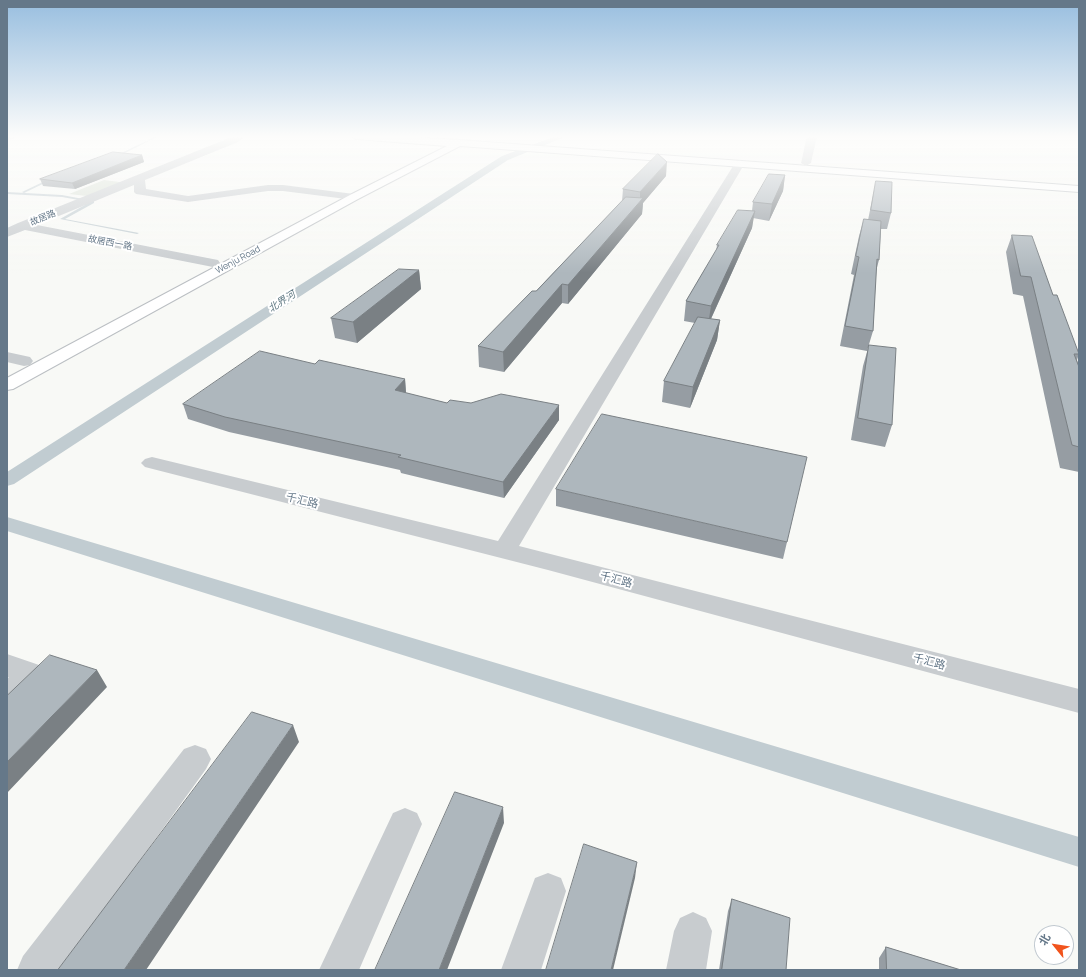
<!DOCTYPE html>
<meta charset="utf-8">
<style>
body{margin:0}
#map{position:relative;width:1086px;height:977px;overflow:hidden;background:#f8f9f6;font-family:Manrope,"Noto Sans SC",sans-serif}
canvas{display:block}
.frame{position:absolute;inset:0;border:8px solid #657889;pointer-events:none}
.north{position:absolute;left:1034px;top:925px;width:40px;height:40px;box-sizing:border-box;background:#fff;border:1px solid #c1c9d0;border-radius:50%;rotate:300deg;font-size:11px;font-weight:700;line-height:16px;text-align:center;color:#657889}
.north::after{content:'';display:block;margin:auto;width:14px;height:18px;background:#f1541d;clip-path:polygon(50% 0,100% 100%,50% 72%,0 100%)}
</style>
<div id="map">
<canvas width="1086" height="977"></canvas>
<div class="frame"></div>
<div class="north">北</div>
</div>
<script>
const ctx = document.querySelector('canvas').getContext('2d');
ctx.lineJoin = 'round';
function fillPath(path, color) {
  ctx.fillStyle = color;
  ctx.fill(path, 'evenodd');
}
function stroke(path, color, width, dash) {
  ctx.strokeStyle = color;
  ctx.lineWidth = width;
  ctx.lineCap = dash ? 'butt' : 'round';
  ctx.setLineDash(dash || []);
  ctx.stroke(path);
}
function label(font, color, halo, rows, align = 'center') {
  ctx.font = font + ' Manrope,"Noto Sans SC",sans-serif';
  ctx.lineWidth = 4;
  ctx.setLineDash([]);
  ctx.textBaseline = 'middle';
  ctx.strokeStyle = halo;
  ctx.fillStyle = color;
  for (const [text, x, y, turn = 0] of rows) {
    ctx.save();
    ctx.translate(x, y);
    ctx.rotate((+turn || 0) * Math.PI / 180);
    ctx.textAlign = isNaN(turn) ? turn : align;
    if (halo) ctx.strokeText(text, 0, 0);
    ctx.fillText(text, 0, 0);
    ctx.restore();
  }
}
fillPath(new Path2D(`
 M104,180l24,3 -33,14 -26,-3z`), '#dae1d6');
fillPath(new Path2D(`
 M157,136h2l-42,21 -2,-1z
 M47,180l2,1 -25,12 -2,-1z
 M7,192l55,3 32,6v2l-29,16 74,14 -2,1 -77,-15 30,-17 -28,-5 -55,-3z`), '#c1ccd1');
fillPath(new Path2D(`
 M556,136h11l-59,24 -494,324 -7,2v-14l495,-316z
 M7,517l1072,320v30l-1072,-336z`), '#c1ccd1');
const major = new Path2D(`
 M351,136h41l67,4 620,46v6l-619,-46 -102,53 -345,190 -6,1v-12l343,-183 97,-49 -91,-7z`);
stroke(major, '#bbbfc3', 2);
fillPath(new Path2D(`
 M7,136h9l-2,2 -7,2z
 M234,136h11l-7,6 -93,38 1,9 42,7 80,-11h15l71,9 4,1 2,2 -2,2 -4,1 -71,-9h-15l-80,11 -52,-8 -2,-2v-7l-97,40 181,35 2,3 -2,3 -5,1 -188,-37 -18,7v-9l11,-5z
 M807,136h10l-6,27 -5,3 -5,-3z
 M740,160l5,3 -226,383 560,143v24l-531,-143 -403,-103 -4,-4 4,-4 7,-2 346,84 237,-378z
 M7,352l23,5 3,4 -3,4 -6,1 -17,-4z
 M7,654l35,12 4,8c-7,15 -23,30 -39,35v-30l2,-2h-2z
 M195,745l11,4 5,10 -5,10 -145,201h-44l6,-14 161,-207z
 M405,808l12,5 5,11 -63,146h-40l74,-157z
 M548,873l13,5 5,13 -25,79h-40l34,-92z
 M693,912l13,6 6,13 -6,39h-40l8,-39 6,-13z`), '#c8cccf');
fillPath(major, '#fff');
fillPath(new Path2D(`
 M142,155l2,7 -69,27 -32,-3 -3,-7z
 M785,175l-2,16 -14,30 -16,-3 -1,10 -41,91 9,1 -3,20 -27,68 -28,-6 2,-21 31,-58 -11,-2 2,-20 30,-50 1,-6 35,-34 1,-9z
 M666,176l-23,27 -1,11 -74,90 -6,-1 -58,69 -25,-5 -1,-21 58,-55 86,-90 1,-12z
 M876,181l15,32 -4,16h-6l-2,31 -3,11 -3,60 -6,20 -27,-5 14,-71 -3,-1 8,-38 5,-17 4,1z
 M1012,235l41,60 26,59 -2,6 2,7v105l-19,-4 -37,-172 -10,-2 -7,-42z
 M419,270l2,19 -64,54 -22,-5 -4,-20z
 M869,345l23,80 -7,22 -34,-7 12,-74z
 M315,364l90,15 1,14 41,10 112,17 -55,78 -103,-25 -1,-3 -171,-38 -41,-13 -5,-15z
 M556,489l231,53 -4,17 -227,-53z
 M732,899l54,71h-67l9,-59z
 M886,947l75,23h-82v-12z`), '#969da3');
fillPath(new Path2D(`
 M142,155l2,7 -69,27 -3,-6z
 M667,162l-1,14 -23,27 -1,11 -74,90v-19l72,-83v-10z
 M785,175l-2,16 -14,30 3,-17z
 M755,211l-3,17 -44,97 3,-19z
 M419,270l2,19 -64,54 -4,-21z
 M562,284v19l-58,69 -1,-20z
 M720,320l-3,20 -27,68 3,-21z
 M405,379l1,14 -11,-3z
 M559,405v15l-55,78 -1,-16z
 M97,670l10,17 -100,106v-31z
 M293,725l6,17 -153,228h-22z
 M503,807l1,16 -57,147h-8z
 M637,862l-2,16 -22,92h-2z`), '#7a8084');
const building = new Path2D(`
 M113,152l29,3 -70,28 -32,-4z
 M658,154l9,8 -27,30 -17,-3z
 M769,174l16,1 -13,29 -19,-2z
 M876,181l16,1 -1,31 -20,-3z
 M626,197l17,1 -75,87 -6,-1 -59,68 -25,-6 54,-55h4z
 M738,210l17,1 -44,95 -25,-5 33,-56h-2z
 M864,219l17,2 -2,39 -2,-1 -4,72 -28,-5 14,-69 -3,-1z
 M1012,235l20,1 21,59h4l22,59h-5l5,13v80l-7,-2 -41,-168 -10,-1z
 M399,269l20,1 -66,52 -22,-4z
 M698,317l22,3 -27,67 -29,-6z
 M869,345l27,3 -4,77 -34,-7z
 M260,351l55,13 4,-4 86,19 -10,11 52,13 3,-3 21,3 30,-9 58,11 -56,77 -105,-25 3,-2 -176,-38 -42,-13z
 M602,414l205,43 -20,85 -231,-53z
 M50,655l47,15 -90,92v-66z
 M252,712l41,13 -169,245h-66z
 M455,792l48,15 -64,163h-64z
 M584,844l53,18 -26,108h-65z
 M732,899l58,19 -4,52h-64z
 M886,947l75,23h-74z`);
fillPath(building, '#aeb7bd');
stroke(building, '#7a8084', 1);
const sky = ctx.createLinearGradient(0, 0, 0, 273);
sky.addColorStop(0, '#98bedf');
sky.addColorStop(0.5, '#fcfcfb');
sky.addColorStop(1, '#fcfcfb00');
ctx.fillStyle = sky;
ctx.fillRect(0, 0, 1086, 273);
label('9px', '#657889', '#fff', [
 ["故居路",43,218,-22],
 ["故居西一路",110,243,11],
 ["Wenju Road",238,260,-28]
]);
label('italic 10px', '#617a84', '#fff', [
 ["北界河",282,302,-33]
]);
label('11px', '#657889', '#fff', [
 ["千汇路",302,501,14],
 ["千汇路",616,580,15],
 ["千汇路",929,662,15]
]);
</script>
